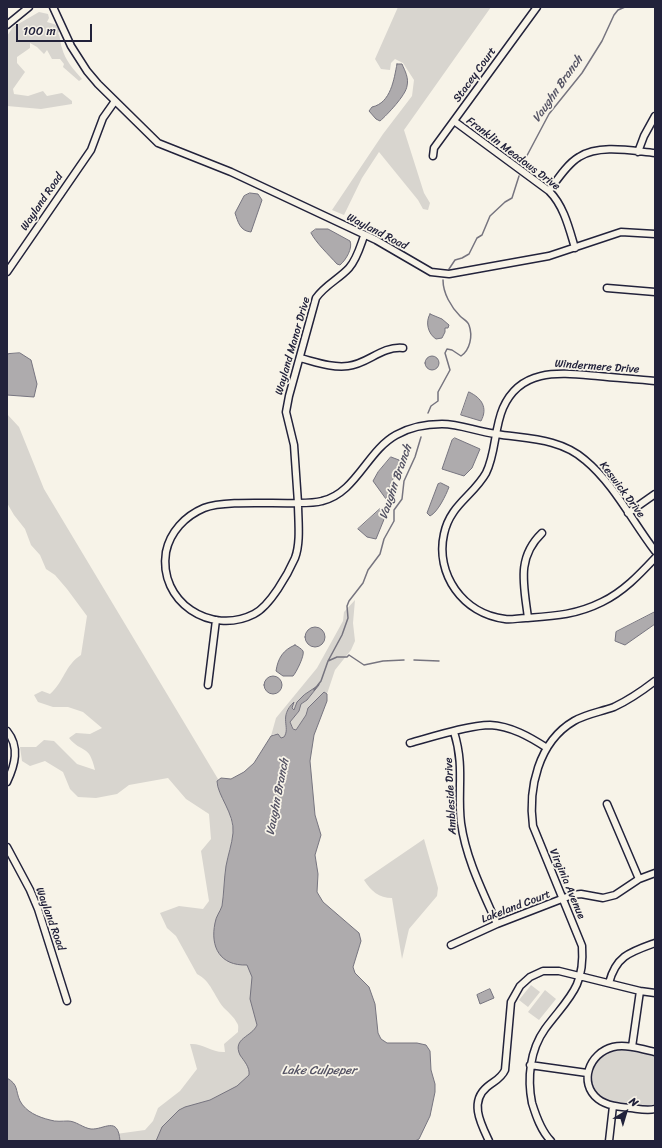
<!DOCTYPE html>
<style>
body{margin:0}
#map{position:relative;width:662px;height:1148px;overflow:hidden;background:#f7f3e8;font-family:Sriracha,sans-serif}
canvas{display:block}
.frame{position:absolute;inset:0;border:8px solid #22223b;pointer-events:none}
.north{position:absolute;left:606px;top:1092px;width:40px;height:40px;-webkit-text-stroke:3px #f7f3e8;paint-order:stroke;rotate:38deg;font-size:11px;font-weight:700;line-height:16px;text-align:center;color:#22223b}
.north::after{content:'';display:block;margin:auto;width:14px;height:18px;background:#22223b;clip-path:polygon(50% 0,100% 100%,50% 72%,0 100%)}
.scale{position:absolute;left:16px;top:24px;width:76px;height:18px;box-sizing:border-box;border:2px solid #22223b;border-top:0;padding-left:5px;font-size:12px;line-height:14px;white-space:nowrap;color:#22223b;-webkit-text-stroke:3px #f7f3e8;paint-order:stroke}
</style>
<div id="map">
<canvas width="662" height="1148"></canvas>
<div class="frame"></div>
<div class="north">N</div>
<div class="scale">100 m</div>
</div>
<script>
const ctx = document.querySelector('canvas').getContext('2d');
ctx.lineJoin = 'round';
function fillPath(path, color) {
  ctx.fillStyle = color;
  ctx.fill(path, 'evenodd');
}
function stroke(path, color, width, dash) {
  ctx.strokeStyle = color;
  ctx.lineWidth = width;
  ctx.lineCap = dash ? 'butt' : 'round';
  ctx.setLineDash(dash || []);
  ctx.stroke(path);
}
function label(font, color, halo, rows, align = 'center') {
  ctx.font = font + ' Sriracha,sans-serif';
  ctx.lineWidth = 3.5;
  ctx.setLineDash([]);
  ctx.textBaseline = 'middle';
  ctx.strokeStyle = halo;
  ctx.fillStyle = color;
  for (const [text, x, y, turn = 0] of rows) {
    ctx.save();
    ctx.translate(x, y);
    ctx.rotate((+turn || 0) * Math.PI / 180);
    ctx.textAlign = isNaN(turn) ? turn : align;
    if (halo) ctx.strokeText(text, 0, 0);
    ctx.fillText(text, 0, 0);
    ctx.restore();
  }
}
fillPath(new Path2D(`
 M398,7h93l-87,123 20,63 6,10 -2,7 -5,-1 -5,-9 -39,-48 -17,26 -18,37 -12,-5 51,-76 29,-38 2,-16 -11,-17 -8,-4 -4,4 -1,7 -9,-1 -6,-10z
 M39,12l9,2 1,4 -2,4 10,3 3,5 -2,3c3,5 2,10 4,15 3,12 12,22 20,31l-3,2 -16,-14 1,-3 -4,-5h-8l-5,-9 -3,4 -7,-7 -7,-4v5l-13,9v6l8,9 -12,17 1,5 14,2 15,-5 4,5 15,-3 10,8v3l-31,5 -34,-3v-70l6,-9z
 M7,414l12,13 25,62 174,290 -1,5 12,27 5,21 -8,35 -4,39 23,58 4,2 4,10 4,48 -3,10 -3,37 -4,9 -89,61h-40l-2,-7 29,-4 8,-9 5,-13 22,-17 17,-22 -7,-25c13,-1 22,9 35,8l-1,-8 14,-12c0,-4 1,-6 -1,-9 -3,-6 -8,-10 -13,-15 -10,-12 -13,-27 -27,-34l-21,-38 -9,-8 -7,-15 19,-7 24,3 6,-8 -8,-50 10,-12 -2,-25 -23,-15 -18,-21 -39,7 -12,9 -21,4 -18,-1 -8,-8 -7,-17 -18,-11 -15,5 -8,-5 -2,-14h16l8,-7 10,1 23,23 18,6c-6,-27 -13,-16 -26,-32l7,-5 14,1 12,-6 -19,-16 -15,-5h-15l-15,-5 -4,-7 8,-4 8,3c14,-12 15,-29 31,-39l6,-39 -20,-27 -12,-14 -9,-6 -6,-14 -9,-10 -6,-16 -11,-14 -7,-12z
 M355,600l-2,23 2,18 -4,9 -16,20 -8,24 -3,-1 -17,17 -1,5 -11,16 -5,-9 9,-11 2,-7 6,-4 11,-13 -14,8 -7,7 -3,8 -2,-2 1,-5c-14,13 -2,24 -9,34l-3,1 -7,-4 -3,2 5,-18 41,-50 26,-47 1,-9z
 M424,839l14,49 -1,8 -28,33 -7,30 -10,-61c-13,0 -21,-7 -28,-18z
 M531,985l9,7 -12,15 -9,-7z
 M545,990l11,9 -17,21 -11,-8z
 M613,1047l42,6v56l-42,-3 -22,-15c-3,-28 -2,-29 22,-44z`), '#d8d5cf');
const water = new Path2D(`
 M397,64h5c3,7 7,14 5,22 -1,9 -20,29 -27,35l-4,-2 -7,-8 3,-4c19,-4 22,-28 25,-43z
 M250,193l8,1 4,6 -11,32c-11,-1 -13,-10 -16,-19l9,-17z
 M316,229h12l22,12c3,7 -4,19 -10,24l-3,-1c-8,-9 -21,-21 -26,-31z
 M430,314l12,5 7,6 -1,3h-3v4l-3,6 -6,1c-8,-5 -11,-17 -6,-25z
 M20,353l11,7 6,24 -3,13 -27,-2v-39l1,-2z
 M425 363a7 7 0 1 1 14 0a7 7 0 1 1-14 0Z
 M469,392c13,6 19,16 12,29l-20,-6z
 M455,438l25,11 -8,19 -8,8 -22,-7 10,-29z
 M391,457l8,3 1,3 -7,16 -7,20 -13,-18 5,-9z
 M441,483l8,4c-3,8 -11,25 -19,29l-3,-3 11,-29z
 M380,509l7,3 -11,27 -9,-2 -9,-8z
 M655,612v12l-30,21 -10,-4 1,-9z
 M305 637a10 10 0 1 1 20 0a10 10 0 1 1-20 0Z
 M295,645c2,1 7,4 8,6 2,4 -7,22 -10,25h-10l-7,-5c2,-13 7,-21 19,-26z
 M264 685a9 9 0 1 1 18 0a9 9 0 1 1-18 0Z
 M319,685l-12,15 -6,4 -2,7 -9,11 3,7 3,1 10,-15 2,-7 16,-16 3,2v7l-13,34 -4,26 5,54 6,20 -6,20 3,19 -1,18 6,10 36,31 2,8 -8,26 2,6 14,14 6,17 3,29 3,6 6,4h30l9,2 4,6 1,19 4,14v8l-5,24 -11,23 -4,2h-259l6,-14 17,-17 6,-3 25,-7 27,-14 12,-11c1,-8 -5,-14 -9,-20 -8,-17 12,-18 17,-30l-7,-26 2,-22 -5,-12c-27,1 -37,-18 -32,-42 1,-7 5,-11 7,-17 2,-13 2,-27 4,-40 2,-11 6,-22 7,-33 2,-19 -16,-38 -16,-52l4,-3 10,1 13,-7 10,-9 17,-27 7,-2 3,4 3,-1c7,-10 -6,-20 10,-35l-2,6 2,2 3,-8 7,-7z
 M490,989l4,9 -14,6 -3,-9z
 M7,1078c12,7 8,12 13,23 6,11 18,16 30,19 6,2 12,1 18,1 8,0 15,7 23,8 13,1 27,-14 29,12h-113z`);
fillPath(water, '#aeabad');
stroke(water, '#76747f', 1);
stroke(new Path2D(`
 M522,165l27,-51 33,-41 20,-32 12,-26 4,-5 7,-3
 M449,269l6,-9 7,-2 7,-4 8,-16 5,-3 8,-19 15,-14 7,-4 7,-22
 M428,413l3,-7 7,-5v-9l12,-22 -5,-17 2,-4 5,1 9,6c9,-6 12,-20 8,-31 -1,-4 -6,-6 -9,-9 -9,-9 -17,-23 -17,-36
 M414,660l25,1
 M328,661l9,-4h10l2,-2 15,10 19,-4 21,-1
 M314,690l7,-9 7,-20 14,-26 6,-17 -1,-12 2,-5 14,-18 5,-13 12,-16 4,-15 10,-18v-11l8,-11 2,-18 11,-24 6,-20`), '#76747f', 1.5);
const minor = new Path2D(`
 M53,7l18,39 16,25 11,13 60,59 73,29 145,68 55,32 18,2 100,-18 72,-24 34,2
 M7,25l22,-18
 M454,121l95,70c15,15 20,37 26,57
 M638,152l6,-16 11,-20
 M433,156l1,-8 103,-141
 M549,191c8,-11 18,-27 30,-34 21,-13 53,-6 76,-4
 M364,236c-4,11 -7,23 -15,32 -10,11 -24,17 -33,30l-27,98 -3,16 8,33 4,58c8,0 17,0 24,-2 34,-8 45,-50 74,-66 14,-8 30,-11 46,-11 18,0 36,8 54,10 31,5 64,4 89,26 29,24 47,61 70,91
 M7,272l84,-122 12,-32 12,-17
 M607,288l48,4
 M300,358c16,4 32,10 48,8 20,-2 33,-20 55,-18
 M655,381c-19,-2 -38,-3 -57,-5 -37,-3 -77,-9 -95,32 -9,21 -7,45 -17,65 -13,23 -36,32 -42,61 -9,40 19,80 61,85 6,1 14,-1 21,-1 28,-2 50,-3 76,-16 21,-10 37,-27 53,-44
 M298,503c0,17 3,39 -3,55 -7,16 -25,48 -41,56 -43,22 -96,-12 -88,-62 4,-20 19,-36 38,-44 20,-8 70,-4 94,-5z
 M628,513l27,-19
 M528,618c-4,-33 -12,-60 14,-85
 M208,685l8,-65
 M7,731c13,16 8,34 0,51
 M454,732c11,35 3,59 7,91 5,36 22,69 36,101
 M410,743c22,-6 59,-18 80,-18 21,1 40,12 57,23
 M607,804l32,75
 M7,847l23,43 8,19 29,92
 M451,945l46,-21 75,-29 9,-1 22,4 12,-3 24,-16 16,-6
 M609,983c7,-27 21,-31 46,-40
 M632,1047l8,-56
 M655,1052c-13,-3 -29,-8 -42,-5 -24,6 -35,36 -15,52 9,7 22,8 33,9 8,1 16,3 24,1
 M530,1065l57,8
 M489,1141c-8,-17 -20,-39 -2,-54 7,-6 14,-8 18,-17l6,-68 9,-16 10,-9 13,-6h16l81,20 15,2
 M551,1141c-10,-10 -15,-25 -19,-38 -5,-25 -2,-53 13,-74 23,-31 40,-41 37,-83l-49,-120c-5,-37 5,-84 41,-105 12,-7 26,-9 40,-14 15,-7 28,-16 41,-26
 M609,1141l4,-35`);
stroke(minor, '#22223b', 9);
stroke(minor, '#f7f3e8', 6);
label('11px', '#22223b', '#f7f3e8', [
 ["Stacey Court",475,75,-54],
 ["Franklin Meadows Drive",513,154,37],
 ["Wayland Road",42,202,-56],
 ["Wayland Road",377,232,27],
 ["Wayland Manor Drive",293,346,-74],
 ["Windermere Drive",597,367,4],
 ["Keswick Drive",622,490,53],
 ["Ambleside Drive",451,796,-93],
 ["Virginia Avenue",567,884,67],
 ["Lakeland Court",516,907,-21],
 ["Wayland Road",50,919,70]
]);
label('italic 12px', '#535263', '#f7f3e8', [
 ["Vaughn Branch",558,89,-55],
 ["Vaughn Branch",396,482,-71],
 ["Vaughn Branch",278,797,-79],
 ["Lake Culpeper",319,1071]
]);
</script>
